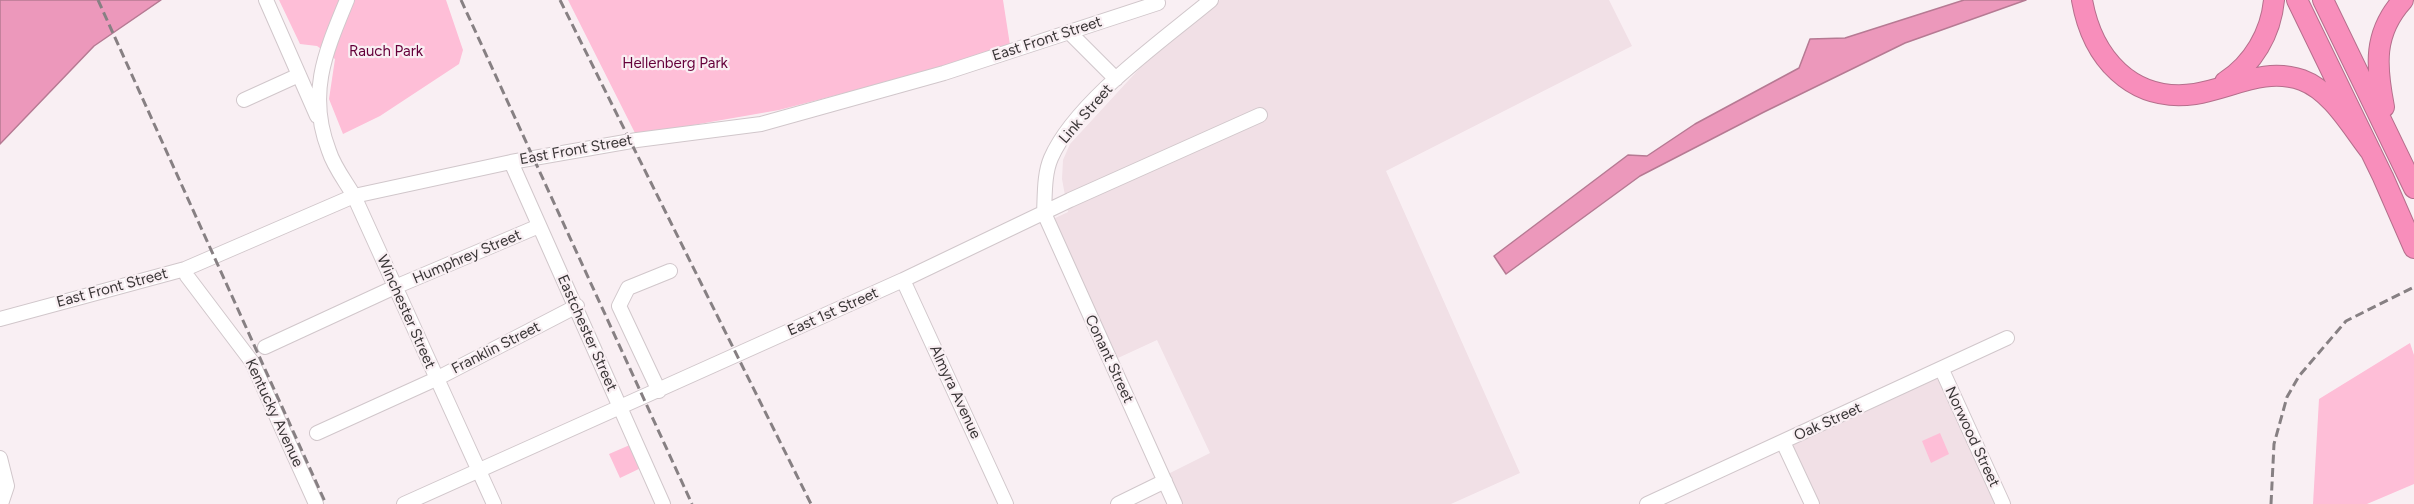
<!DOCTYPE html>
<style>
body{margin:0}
canvas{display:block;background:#f9eff3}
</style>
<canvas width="2414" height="504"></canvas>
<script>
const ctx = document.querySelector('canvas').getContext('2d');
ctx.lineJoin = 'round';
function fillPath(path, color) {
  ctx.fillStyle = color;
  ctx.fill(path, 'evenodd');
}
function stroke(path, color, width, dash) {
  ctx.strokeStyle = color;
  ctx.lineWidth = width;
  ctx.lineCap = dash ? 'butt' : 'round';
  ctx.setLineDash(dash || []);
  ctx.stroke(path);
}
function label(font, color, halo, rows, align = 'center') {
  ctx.font = font + ' Figtree,sans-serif';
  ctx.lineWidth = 4.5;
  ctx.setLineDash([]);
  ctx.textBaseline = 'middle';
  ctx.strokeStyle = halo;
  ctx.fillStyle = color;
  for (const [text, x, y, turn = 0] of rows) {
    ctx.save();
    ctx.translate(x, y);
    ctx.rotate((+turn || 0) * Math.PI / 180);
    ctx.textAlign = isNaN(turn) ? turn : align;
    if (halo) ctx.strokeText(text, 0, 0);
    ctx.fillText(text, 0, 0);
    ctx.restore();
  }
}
fillPath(new Path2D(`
 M1220,0h389l23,46 -246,125 134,302 -69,31h-269l-14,-30 42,-21 -53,-113 -39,18 -65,-139 15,-7 -6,-33 1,-19 7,-16 69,-75 54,-50z
 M1940,376l58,128h-180l-28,-58z`), '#f1e0e6');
fillPath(new Path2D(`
 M279,0h167l17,50 -4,14 -79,52 -37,18 -14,-35 6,-40 -18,-13 -17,-2z
 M568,0h435l7,45 -69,23 -162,42 -143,25z
 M2410,343l4,12v129l-47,20h-54l6,-105z
 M1940,433l9,21 -18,9 -9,-22z
 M632,444l11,23 -23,11 -11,-24z`), '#febed7');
const water = new Path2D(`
 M0,0h161l-67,46 -94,98z
 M1964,0h62l-121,43 -141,69 -124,64 -134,98 -12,-18 134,-101 19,1 48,-32 104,-56 11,-29 35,-1z`);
fillPath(water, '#ec98bb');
stroke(water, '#b67a93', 1.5);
const minor = new Path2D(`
 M266,0l51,116
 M347,0c-22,53 -40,94 -18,151 5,16 17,31 25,45l140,308
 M1069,32l47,47
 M244,100l55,-25
 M511,162l152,342
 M185,269l2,7 65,86 64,142
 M903,280l103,224
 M0,319l185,-50 169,-73 157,-34 126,-22 124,-16 183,-51 214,-70
 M265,347l130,-60 144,-61
 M1942,370l61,134
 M659,391l-40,-85 9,-18 42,-17
 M317,433l119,-54 141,-73
 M1783,442l29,62
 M0,458l7,28 -6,18
 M404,504l499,-224 167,-80 190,-85
 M1118,504l47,-23
 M1175,504l-131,-291c1,-18 0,-39 7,-55 25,-57 112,-118 160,-158
 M1647,504l360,-166`);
const highway = new Path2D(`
 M2082,0c10,57 49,103 113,94 37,-6 69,-27 107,-14 30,11 50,48 69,72
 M2297,0l86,177 31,71
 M2323,0l91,188
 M2225,82c28,-18 46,-49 49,-82
 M2384,107c-8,-41 -11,-74 19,-107`);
stroke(minor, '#d1c7cb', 16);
stroke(highway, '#b56f8c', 22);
stroke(minor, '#fff', 14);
stroke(highway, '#f88ebb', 20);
stroke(new Path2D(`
 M98,0l228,504
 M461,0l231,504
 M560,0l251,504
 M2271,504l3,-60 13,-47 12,-21 47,-55 68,-34`), '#878083', 3, [9, 4.5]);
label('15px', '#393536', '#f9eff3', [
 ["East Front Street",1047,39,-18],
 ["Link Street",1086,114,-49],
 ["East Front Street",576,150,-10],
 ["Humphrey Street",467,257,-23],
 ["East Front Street",112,288,-15],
 ["Winchester Street",406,312,66],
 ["East 1st Street",833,312,-24],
 ["Eastchester Street",587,333,66],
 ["Franklin Street",496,348,-27],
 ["Conant Street",1109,359,65],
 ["Almyra Avenue",955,392,65],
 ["Kentucky Avenue",274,413,65],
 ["Oak Street",1828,422,-24],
 ["Norwood Street",1972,437,65]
]);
label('15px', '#65003a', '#f9eff3', [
 ["Rauch Park",386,52],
 ["Hellenberg Park",675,64]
]);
</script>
